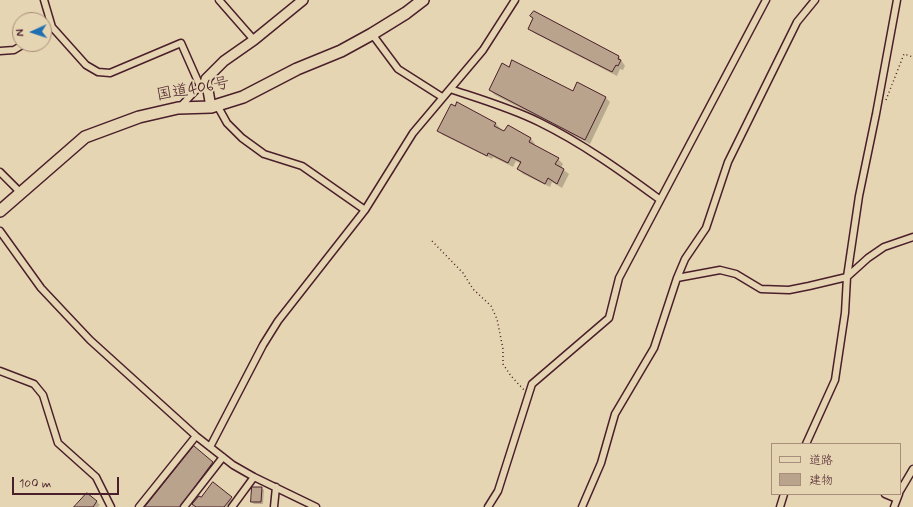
<!DOCTYPE html>
<meta charset="utf-8">
<style>
body{margin:0}
#map{position:relative;width:913px;height:507px;overflow:hidden;background:#e6d5b2;font-family:Mynerve,"Klee One",sans-serif}
canvas{display:block}
.legend{position:absolute;left:771px;top:443px;width:130px;height:52px;box-sizing:border-box;background:#e6d5b2;border:1px solid #a88c7c;margin:0;padding:5px 7px;list-style:none;font-size:12px;color:#4a1f2b}
.legend li{display:flex;align-items:center;gap:8px;height:20px}
.legend b{width:20px;border:1px solid #a88c7c}
.north{position:absolute;left:12px;top:12px;width:40px;height:40px;box-sizing:border-box;background:#e6d5b2;border:1px solid #a88c7c;border-radius:50%;rotate:267deg;font-size:11px;font-weight:700;line-height:16px;text-align:center;color:#4a1f2b}
.north::after{content:'';display:block;margin:auto;width:14px;height:18px;background:#1f6fb2;clip-path:polygon(50% 0,100% 100%,50% 72%,0 100%)}
.scale{position:absolute;left:12px;top:477px;width:107px;height:18px;box-sizing:border-box;border:2px solid #4a1f2b;border-top:0;padding-left:5px;font-size:12px;line-height:14px;white-space:nowrap;color:#4a1f2b;-webkit-text-stroke:3px #e6d5b2;paint-order:stroke}
</style>
<div id="map">
<canvas width="913" height="507"></canvas>
<ul class="legend">
<li><b style="height:5px;background:#e6d5b2"></b>道路</li>
<li><b style="height:11px;background:#baa38d"></b>建物</li>
</ul>
<div class="north">N</div>
<div class="scale">100 m</div>
</div>
<script>
const ctx = document.querySelector('canvas').getContext('2d');
ctx.lineJoin = 'round';
function fillPath(path, color) {
  ctx.fillStyle = color;
  ctx.fill(path, 'evenodd');
}
function stroke(path, color, width, dash) {
  ctx.strokeStyle = color;
  ctx.lineWidth = width;
  ctx.lineCap = dash ? 'butt' : 'round';
  ctx.setLineDash(dash || []);
  ctx.stroke(path);
}
function label(font, color, halo, rows, align = 'center') {
  ctx.font = font + ' Mynerve,"Klee One",sans-serif';
  ctx.lineWidth = 4;
  ctx.setLineDash([]);
  ctx.textBaseline = 'middle';
  ctx.strokeStyle = halo;
  ctx.fillStyle = color;
  for (const [text, x, y, turn = 0] of rows) {
    ctx.save();
    ctx.translate(x, y);
    ctx.rotate((+turn || 0) * Math.PI / 180);
    ctx.textAlign = isNaN(turn) ? turn : align;
    if (halo) ctx.strokeText(text, 0, 0);
    ctx.fillText(text, 0, 0);
    ctx.restore();
  }
}
fillPath(new Path2D(`
 M529,28l90,29 6,9 -2,4 -3,-1 -3,7 -83,-43z
 M578,84l28,14 4,4 -20,42 -95,-49 -5,-5 83,3z
 M495,123l5,5 -1,2 6,3 3,-6 23,12 4,5 -1,2 24,13 5,5 -2,4 8,6 -7,14 -10,-6 -2,5 -27,-13 -5,-5 3,-5 -5,-3 -3,6 -20,-10 -1,2 -49,-24 -5,-4z
 M194,447l22,19 -32,41h-37z
 M213,483l22,19 -4,5h-40l8,-10 2,2z
 M261,488l3,2 -1,14h-9l-2,-2z
 M97,502l3,3 -2,2h-21z`), '#0003');
const building = new Path2D(`
 M534,11l85,45 -1,3 3,1 -3,6 -2,-1 -4,7 -84,-43 5,-11 -3,-2z
 M512,60l61,31 4,-9 29,15 -21,43 -96,-50 13,-27 7,4z
 M457,102l39,21 -2,3 10,5 4,-6 23,13 -2,4 30,16 -4,6 9,5 -7,15 -9,-6 -3,6 -28,-15 4,-7 -10,-5 -3,6 -20,-10 -1,3 -50,-25 14,-27 4,2z
 M194,446l19,16 -33,45h-35z
 M213,482l19,15 -8,10h-28l-4,-3 7,-8 2,1z
 M252,487h10l-1,15h-10z
 M87,493l10,8 -4,6h-19z`);
fillPath(building, '#baa38d');
stroke(building, '#4a1f2b', 1);
const street = new Path2D(`
 M44,0l8,27 34,38 12,7 12,1 71,-30 19,43 6,-7
 M219,0l35,40
 M44,32l8,-5
 M372,34l26,35 44,28
 M0,51l14,-1 10,-6
 M450,89c30,10 61,19 89,33 43,21 82,49 120,77
 M217,105l10,18 15,15 22,16 38,12 63,44
 M179,108l21,-22
 M0,172l21,21
 M0,231l41,57 49,52 106,96 37,29 21,12 62,30
 M677,278l43,-8 16,4 25,15 28,1 20,-4 38,-9 21,-19 16,-11 29,-10
 M0,371l34,13 9,11 15,48 38,34 15,30
 M806,444l29,-64 10,-67 2,-36 12,-81 17,-82 21,-114
 M210,447l53,-102 15,-24 87,-111 48,-77 70,-83 32,-50
 M900,491l13,-22
 M885,494l12,5
 M139,507l57,-71
 M184,507l39,-50
 M232,507l22,-30
 M274,507l2,-20
 M488,507l10,-16 34,-107 77,-66 10,-40 147,-278
 M582,507l19,-44 14,-49 39,-66 23,-70 8,-19 21,-31 22,-66 69,-140 18,-22
 M780,507l4,-13
 M894,507l5,-13`);
const secondary = new Path2D(`
 M211,107l-5,-28 18,-18 30,-21 49,-40`);
const highway = new Path2D(`
 M0,211l85,-74 54,-20 39,-9 33,-1 32,-10 54,-28 44,-18 31,-17 34,-21 17,-13`);
stroke(street, '#4a1f2b', 9);
stroke(secondary, '#4a1f2b', 12);
stroke(highway, '#4a1f2b', 14);
stroke(new Path2D(`
 M886,100l18,-46 9,3
 M432,241l31,32 10,16 18,17 6,13 6,30v15l8,12 13,14`), '#4a1f2b', 1.5, [1, 3]);
stroke(street, '#e6d5b2', 6);
stroke(secondary, '#e6d5b2', 9);
stroke(highway, '#e6d5b2', 11);
label('16px', '#4a1f2b', '#e6d5b2', [
 ["国道406号",193,90,-10]
]);
</script>
